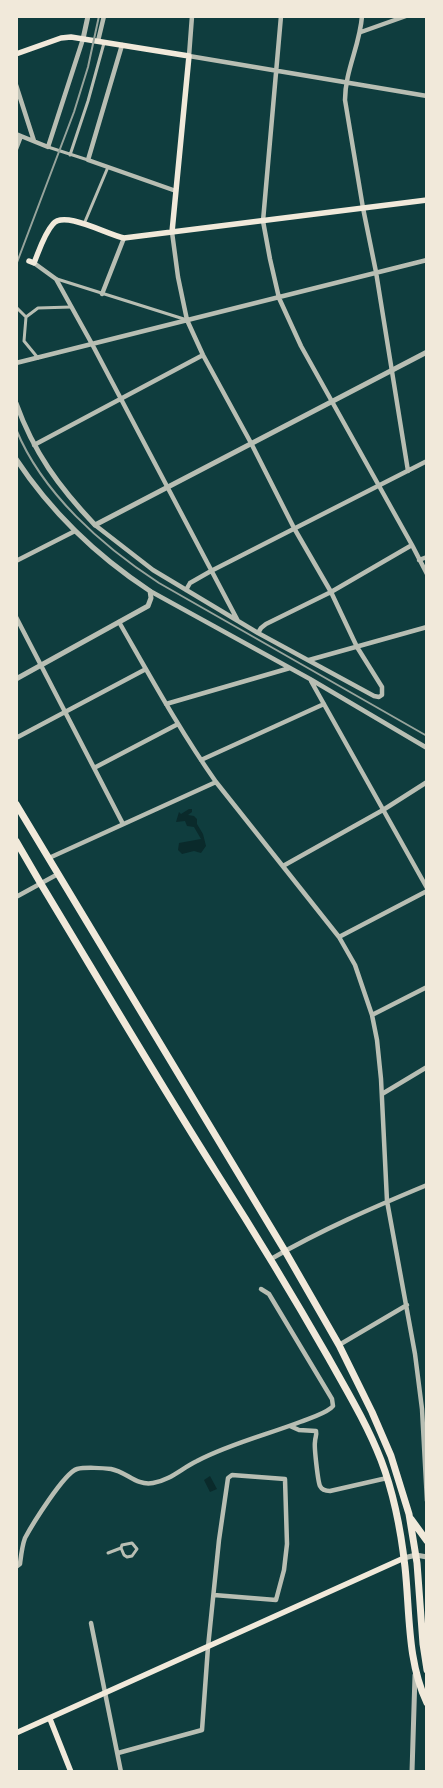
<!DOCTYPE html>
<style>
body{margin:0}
#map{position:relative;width:443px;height:1788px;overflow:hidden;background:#0f3d3e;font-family:"Nunito Sans",sans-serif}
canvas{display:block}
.frame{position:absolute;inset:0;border:18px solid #f1e9da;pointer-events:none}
</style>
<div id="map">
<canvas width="443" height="1788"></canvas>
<div class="frame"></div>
</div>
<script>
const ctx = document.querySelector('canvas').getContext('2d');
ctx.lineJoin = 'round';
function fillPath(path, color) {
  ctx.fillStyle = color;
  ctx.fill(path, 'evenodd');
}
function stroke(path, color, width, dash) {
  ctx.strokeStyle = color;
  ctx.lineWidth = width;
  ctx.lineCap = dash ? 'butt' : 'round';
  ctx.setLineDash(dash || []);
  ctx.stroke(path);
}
fillPath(new Path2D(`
 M189,809h3v3l-4,3 6,1 3,3v5l6,10 3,12 -5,7 -7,-2 -12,3 -4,-4 1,-7 22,-4 -7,-12 -7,-1 -2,-5 -9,1 3,-10 2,2z
 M210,1476l7,13 -7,3 -6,-12z`), '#0a2a2b');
stroke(new Path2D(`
 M48,147l40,13
 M70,155l18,-54 16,-58
 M84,224l24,-57
 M57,279l130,41
 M16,307l10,10 12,-9 33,-1
 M26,317l-2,24 14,17
 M108,1553l13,-5 1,-3 10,-2 5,6 -5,7 -5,1 -3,-2 -3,-7`), '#b8beb3', 3);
stroke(new Path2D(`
 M192,16l-3,40 238,40
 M281,16l-18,205 7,38 9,39 22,48 111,199 15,29
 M362,16c-2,29 -17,55 -17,84l18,108 13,64 32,199
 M361,32l45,-16
 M98,41l6,-25
 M122,45l-34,115 88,31
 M16,85l18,56
 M16,134l32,13 35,-108
 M16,149l5,-13
 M34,263l22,16 36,65 146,277
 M102,294l22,-56
 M16,363l411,-103
 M34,445l169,-90
 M95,525l58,45 105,63 116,63 5,1 3,-2v-8l-25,-40 -26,-55 -37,-64 -43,-85 -48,-88 -16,-35 -9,-43 -6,-45
 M419,560l8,-3
 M16,561l59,-30
 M186,590l4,-7 21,-12 216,-110
 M150,591l160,88 117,69
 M16,617l107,207
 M119,622c31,54 61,109 97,160l123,155 16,28 17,50 5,25 4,39 6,122 28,153 7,55 5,92
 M258,633l3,-5 5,-4 65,-32 81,-47
 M309,660l118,-33
 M311,681l116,207
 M166,704l124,-36
 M16,738l130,-69
 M201,760l123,-56
 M94,768l84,-44
 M49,858l167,-76
 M283,866l100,-56 44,-28
 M16,897l42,-23
 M339,937l88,-46
 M372,1015l55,-28
 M382,1094l45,-27
 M271,1259c50,-29 103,-52 156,-74
 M339,1345l68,-40
 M290,1426l9,4 17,1c1,5 -1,6 -1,11 -1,5 3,40 5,44 2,4 6,5 10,5l57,-13
 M16,1567l4,-3c1,-8 2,-18 5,-26 7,-13 39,-65 52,-69 8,-2 26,-1 34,0 16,3 25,17 42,14 18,-3 29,-15 44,-22 32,-17 69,-26 103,-39 10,-4 22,-7 31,-14l2,-2 -1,-7 -63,-105 -8,-5
 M91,1623l30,149
 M118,1753l84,-23 6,-83 11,-107 9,-62 4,-3 53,4 2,65 -3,26 -8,30 -62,-5`), '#b8beb3', 4.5);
stroke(new Path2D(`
 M83,39l5,-23
 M16,403c18,50 43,84 79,122l332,-173
 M16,459c35,53 81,97 134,132l1,7 -3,8 -132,73
 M404,1558l12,-3 11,2
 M412,1772l3,-97`), '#b8beb3', 5);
stroke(new Path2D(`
 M16,54l45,-16 10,-1 118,19 -17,176
 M29,261l5,2c5,-12 10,-29 19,-39 11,-14 55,11 71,14l303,-38
 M50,1719l21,53
 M16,1733l388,-175`), '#f1e9da', 5.5);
stroke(new Path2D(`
 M16,804l269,447 54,94 33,67 19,44 18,58 8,49 6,81 4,26
 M16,841l25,43c58,96 115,193 175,288 39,61 76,122 112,185 19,34 39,67 53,103 13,34 20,71 24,107 5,46 2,94 22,136
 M411,1519l16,22`), '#f1e9da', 7);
stroke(new Path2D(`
 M16,265l58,-153 14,-45 11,-51
 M16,429c26,64 86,117 143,154l268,153`), '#97a49c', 2);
</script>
